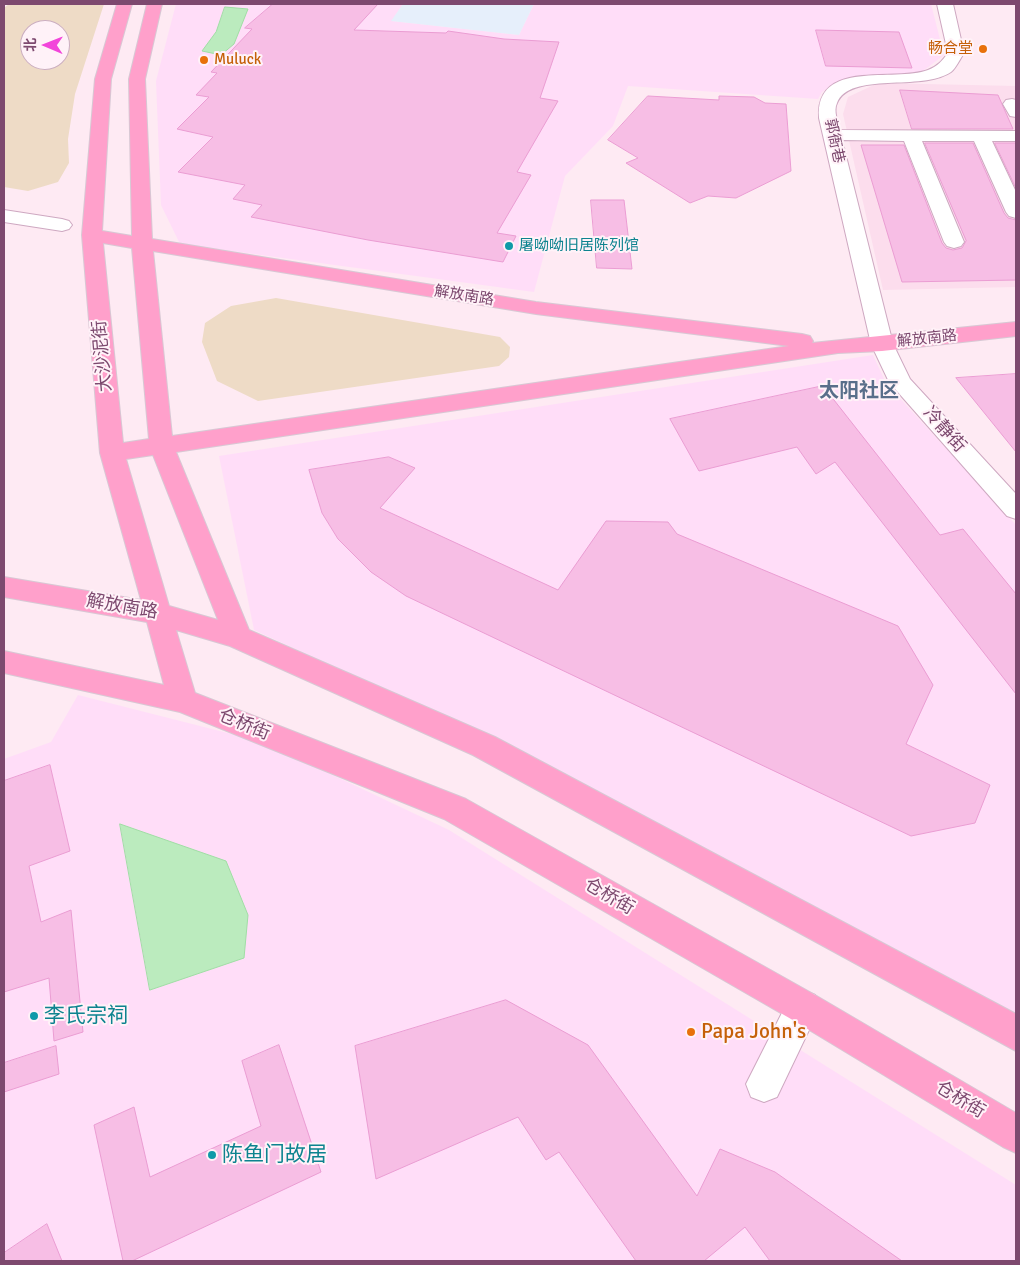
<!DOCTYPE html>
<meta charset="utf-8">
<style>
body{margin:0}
#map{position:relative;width:1020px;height:1265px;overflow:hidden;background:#feeaf3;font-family:Signika,"Noto Sans SC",sans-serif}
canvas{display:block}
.frame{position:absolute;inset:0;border:5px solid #7d496f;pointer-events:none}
.north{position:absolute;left:20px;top:20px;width:50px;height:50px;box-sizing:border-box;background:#fff2f8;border:1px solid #cbaec1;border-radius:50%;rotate:271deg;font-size:14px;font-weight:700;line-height:20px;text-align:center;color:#7d496f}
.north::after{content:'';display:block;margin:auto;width:18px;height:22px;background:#f245da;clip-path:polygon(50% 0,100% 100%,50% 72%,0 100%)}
</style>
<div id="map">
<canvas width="1020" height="1265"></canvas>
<div class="frame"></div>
<div class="north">北</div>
</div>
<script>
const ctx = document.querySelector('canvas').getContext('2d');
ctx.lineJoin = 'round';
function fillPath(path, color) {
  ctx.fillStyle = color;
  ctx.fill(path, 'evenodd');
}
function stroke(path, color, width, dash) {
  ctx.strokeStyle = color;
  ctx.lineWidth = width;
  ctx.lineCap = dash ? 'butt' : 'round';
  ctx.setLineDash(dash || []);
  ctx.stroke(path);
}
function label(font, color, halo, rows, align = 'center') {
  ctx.font = font + ' Signika,"Noto Sans SC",sans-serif';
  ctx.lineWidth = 4;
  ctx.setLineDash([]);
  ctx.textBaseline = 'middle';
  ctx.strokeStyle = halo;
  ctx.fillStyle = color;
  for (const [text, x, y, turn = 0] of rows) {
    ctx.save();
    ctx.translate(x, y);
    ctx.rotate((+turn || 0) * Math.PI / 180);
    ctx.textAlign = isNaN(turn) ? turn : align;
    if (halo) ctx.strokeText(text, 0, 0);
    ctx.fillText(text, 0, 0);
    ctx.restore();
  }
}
fillPath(new Path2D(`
 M878,83l138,3v201l-133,3 -40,-176 5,-17z`), '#fcdded');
fillPath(new Path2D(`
 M176,4h227l-11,17 127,14 15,-31h397l13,51 -25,19 -81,7 -16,11 -4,7 -190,-13 -15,40 -48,50 -31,116 -354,-48 -19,-39 -5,-124z
 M873,355l13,28 130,142v493l-525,-278 -237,-110 -35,-174z
 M78,695l185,47 186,88 567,355v76h-1012v-502l47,-17z`), '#ffddf8');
fillPath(new Path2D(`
 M403,4h131l-15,31 -128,-14z`), '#e6effb');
fillPath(new Path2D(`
 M9,4h95l-29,90 -7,45 1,24 -11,19 -30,9 -24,-4v-179zM30,30h30v30h-30z
 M276,298l224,39 10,10 -1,10 -10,9 -241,35 -41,-20 -15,-39 3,-19 26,-17z`), '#eedbc6');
const water = new Path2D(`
 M225,7l23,2 -14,35 -13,11 -19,-4 14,-19z
 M120,824l106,37 22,54 -4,43 -94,32z`);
fillPath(water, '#bbebbe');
stroke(water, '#a0dea5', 1);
const building = new Path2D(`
 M273,4h105l-24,26 92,3 2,-2 56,8 55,3 -19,56 18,3 -41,71 14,3 -34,58 19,3 -13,26 -135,-22 -117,-23 11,-12 -29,-6 12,-14 -67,-13 35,-35 -36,-8 32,-32 -13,-2 21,-22 -6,-1 41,-43 -7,-1z
 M816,30l83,2 13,36 -86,-2z
 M900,90l98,5 15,34h-101z
 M648,96l71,4v-4l35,1 11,6 21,1 5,67 -55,27 -28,-2 -18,7 -64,-40 12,-5 -30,-18z
 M925,143h48l31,70 4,5 8,2v60l-114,2 -41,-137h43l38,98 4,5 7,2 9,-2 4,-7z
 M995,143h21v45z
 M591,200h33l8,69 -35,-1z
 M1016,374v78l-60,-74z
 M823,386l117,149 23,-6 53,65v100l-181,-232 -19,12 -19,-27 -98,24 -29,-52z
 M389,457l26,11 -35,40 178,82 48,-69 62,1 9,12 221,92 35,59 -27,59 84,41 -15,38 -64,13 -505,-240 -35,-24 -33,-33 -16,-26 -13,-43z
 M50,765l20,86 -41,15 12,56 30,-12 12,122 -29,9 -5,-63 -45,14v-211z
 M506,1000l82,45 109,151 23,-47 55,23 127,89h-132l-25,-34 -41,34h-68l-77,-109 -13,8 -28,-43 -142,62 -21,-133z
 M279,1045l42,127 -189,89h-9l-29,-136 40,-18 16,70 111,-51 -19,-65z
 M56,1046l3,28 -55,18v-29z
 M47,1224l15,37h-58v-8z`);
fillPath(building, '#f7bee5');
stroke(building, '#eb9dd3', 1);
const minor = new Path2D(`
 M937,4h16l11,49c-4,6 -8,15 -13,19 -29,20 -101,-1 -114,31 -4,8 1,19 3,27l176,1v10h-24l24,51v26l-7,-2 -3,-4 -32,-71h-52l42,101 -3,4 -7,2 -7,-2 -3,-4 -40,-101 -62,-1 51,204 17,35 106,115v25l-9,-3 -118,-134 -18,-38 -52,-226c-4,-60 76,-35 109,-48 10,-4 14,-9 20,-17z
 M1012,99l4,1v17l-6,-1 -7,-12 3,-4z
 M4,210l58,9 7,2 3,4 -3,4 -7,2 -58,-9z
 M803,990l12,5 5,12 -43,90 -13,5 -13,-5 -5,-13 45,-89z`);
const major = new Path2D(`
 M117,4h15l-21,75 -9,152 30,5 -3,-157 18,-75h15l-17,75 7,160 384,63 266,32 8,2 3,5 -1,2 204,-21v14l-134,15 -44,2 -662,99 73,178 246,107 521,277v37l-543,-296 -243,-109 -54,-16 19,63 271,106 349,196 201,118v40l-13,-6 -212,-128 -347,-200 -264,-107 -176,-39v-22l160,34 -17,-63 -143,-25v-20l137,23 -41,-147 -18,-218 13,-156zM103,243l29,5 17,191 -26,4zM153,251l383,63 253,32 -617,90zM153,455l65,165 -49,-14 -43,-147z`);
stroke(minor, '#cea8c1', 2);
stroke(major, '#d8c8d4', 2);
fillPath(minor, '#fff');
fillPath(major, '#ffa0cb');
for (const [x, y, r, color] of [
 [983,49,5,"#e8710a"],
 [204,60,5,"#e8710a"],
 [509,246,5,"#0f9aa8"],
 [34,1016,5,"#0f9aa8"],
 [691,1032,5,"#e8710a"],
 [212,1155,5,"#0f9aa8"]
]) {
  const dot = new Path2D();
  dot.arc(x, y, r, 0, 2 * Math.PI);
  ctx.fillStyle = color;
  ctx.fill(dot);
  stroke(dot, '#fff2f8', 2);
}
label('15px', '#c56008', '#fff2f8', [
 ["畅合堂",973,49],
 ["Muluck",214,60,"left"]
], 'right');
label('15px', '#7d496f', '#fff2f8', [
 ["郭衙巷",834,141,78],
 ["解放南路",464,296,9],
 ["解放南路",927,339,-6]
]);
label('15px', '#0d838f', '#fff2f8', [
 ["屠呦呦旧居陈列馆",519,246]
], 'left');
label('18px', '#7d496f', '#fff2f8', [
 ["大沙泥街",103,356,-95],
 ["冷静街",944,430,48],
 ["解放南路",122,607,10],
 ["仓桥街",244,725,22],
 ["仓桥街",609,897,30],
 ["仓桥街",960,1100,31]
]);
label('bold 20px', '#596e8a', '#fff2f8', [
 ["太阳社区",859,392]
]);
label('21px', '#0d838f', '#fff2f8', [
 ["李氏宗祠",44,1016],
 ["陈鱼门故居",222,1155]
], 'left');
label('21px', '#c56008', '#fff2f8', [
 ["Papa John's",701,1032]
], 'left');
</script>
